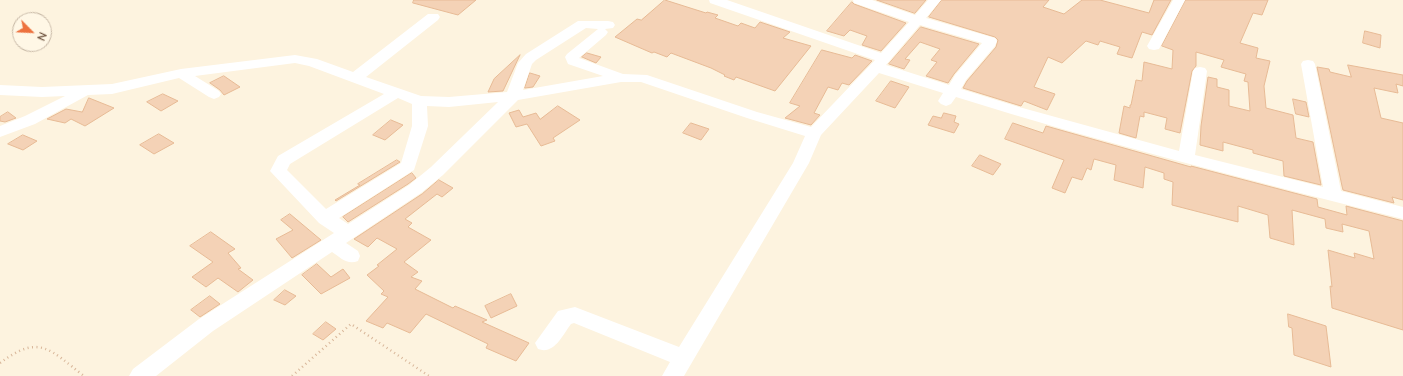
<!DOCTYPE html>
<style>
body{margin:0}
#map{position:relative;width:1403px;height:376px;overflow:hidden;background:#fdf3df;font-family:Quicksand,sans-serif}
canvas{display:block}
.north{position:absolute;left:12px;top:12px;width:40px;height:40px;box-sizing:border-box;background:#fff7e6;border:1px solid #c7b8a6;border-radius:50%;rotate:114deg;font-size:11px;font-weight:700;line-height:16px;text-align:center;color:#745a46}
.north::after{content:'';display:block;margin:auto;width:14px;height:18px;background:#ed713e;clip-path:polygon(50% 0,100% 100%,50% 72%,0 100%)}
</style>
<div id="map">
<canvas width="1403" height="376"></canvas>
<div class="north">N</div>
</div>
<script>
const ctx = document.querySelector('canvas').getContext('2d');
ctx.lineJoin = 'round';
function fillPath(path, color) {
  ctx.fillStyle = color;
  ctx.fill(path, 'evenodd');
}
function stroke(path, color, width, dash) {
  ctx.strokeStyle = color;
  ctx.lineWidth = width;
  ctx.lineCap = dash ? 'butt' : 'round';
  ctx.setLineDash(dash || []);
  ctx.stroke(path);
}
const building = new Path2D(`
 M414,0h62l-18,15 -45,-12z
 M665,0l41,13 1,-1 11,3 -3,3 23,8 3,-3 14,5 5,-6 30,10 -7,6 28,8 -36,45 -39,-14 -2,3 -10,-4 1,-1 -14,-7 -40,-15 -4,4 -13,-5 -2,1 -37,-16 22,-18 4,1z
 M877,0h49l-11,13z
 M942,0h107l-6,7 21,7 18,-14h18l49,13 5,-13h17l-19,35 -10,-3 -10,26 -15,-4 3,-7 -20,-6 -2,4 -12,-4 -24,22 -14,-6 -14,30 21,7 -8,16 -23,-9 -3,5 -58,-18 4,-7 29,-34 2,-7 -3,-3 -66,-20z
 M1186,0h82l-6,15 -9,-2 -13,30 18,5 -2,10 14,3 -6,25 2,22 27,7 3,23 17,4 8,43 -37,-9 -1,-15 -30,-8v-3l-30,-8v9l-23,-6 1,-19 7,-49 9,2v8l12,3v16l21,5 -2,-29 -4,-1 2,-7 -25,-7 3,-7 -28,-8v14l-4,5 -12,62 -15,-4 2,-11 -23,-6v5l-4,-1 -4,22 -17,-5 5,-27 6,2v-3h1l5,-25 6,1 2,-19 28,7 1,-19 -11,-4z
 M852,2l2,2 52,19 -25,28 -19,-6 5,-9 -17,-6 -6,6 -17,-5z
 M921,27l58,17 -25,30 -6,9 -22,-7 11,-14 -6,-2 9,-11 -20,-7 -15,17 5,1 -6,9 -15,-5z
 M1365,31l16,4 -1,13 -17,-5z
 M822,50l30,8 3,-3 17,6 -23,24 -7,-2 -4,7 -10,-3 -14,26 6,2 -9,10 -26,-7 15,-12 -10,-3z
 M587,53l14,4 -5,6 -14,-6z
 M520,55l-17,36 -15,1 6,-13z
 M1348,65l55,10v11l-7,-2 2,9 -24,-5 7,30 22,5v77l-11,-3 2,6 -51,-13 -1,-4 -25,-119 12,2 1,3 21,5z
 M530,73l10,3 -7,11 -8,1z
 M224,76l16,11 -16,8 -4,-5 -10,-7z
 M891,81l18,6 -14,21 -19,-7z
 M163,94l15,7 -17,10 -14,-9z
 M89,98l25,10 -29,18 -14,-7 -6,4 -18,-4 19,-10 16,3z
 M1293,99l13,3 3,15 -13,-3z
 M558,106l22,14 -27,18 2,3 -14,5 -14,-22 -11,3 -7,-14 10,-3 4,7 13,-4 4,6z
 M8,112l8,6 -11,4 -5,-1v-4z
 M944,113l12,3 -2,6 5,2 -5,9 -26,-8 5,-9 8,2z
 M391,120l12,5 -18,15 -12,-5z
 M691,123l18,6 -8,11 -18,-7z
 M1013,123l30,10 3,-7 145,41v-1l126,33 1,8 29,8 -1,-9 57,15v109l-71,-22 -2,-22 2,1 -4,-37 27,8 -1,-5 20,6 -5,-28 -27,-7 1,8 -17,-4 -1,-9 -33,-9 2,35 -24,-7 -2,-23 -30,-9v16l-66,-17 1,-23 -9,-3v-6l-19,-6 -2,21 -29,-8 2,-15 -22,-6 -3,11 -4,-2 -5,12 -10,-3 -7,16 -13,-5 12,-28 -59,-21z
 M159,134l15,9 -20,11 -14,-9z
 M23,135l14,6 -14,9 -15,-6z
 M980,155l21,9 -8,11 -21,-9z
 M397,160l3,2 -64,39 -1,-1 25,-15 -2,-1z
 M412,173l4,5 -8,6 -60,38 -5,-5z
 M439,180l14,8 -11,9 -5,-3 -32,25 7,4 -4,4 23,13 -27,22 14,10 -7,5 11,4 -7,8 38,19 2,-2 32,14 -5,2 47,21 -13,18 -30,-13 2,-4 -62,-30 -16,19 -23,-10 -4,5 -17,-7 22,-24 -7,-3 3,-3 -17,-16 12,-9 -2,-1 20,-16 -20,-11 -9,9 -14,-8 68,-45z
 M290,214l31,26 -29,18 -16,-19 17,-9 -12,-10z
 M211,232l24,17 -7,4 13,15 -3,1 15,11 -15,12 -20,-14 -12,9 -14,-10 21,-15 -23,-16z
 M317,264l14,13 12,-8 7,9 -29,16 -19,-19z
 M285,290l11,6 -11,9 -11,-5z
 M511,294l6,12 -26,12 -6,-12z
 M210,296l10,8 -20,13 -9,-7z
 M1288,314l38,12 5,41 -37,-12 -2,-27 -3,-1z
 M326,322l10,7 -13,11 -10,-6z`);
fillPath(building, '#f4d2b6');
stroke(building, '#e7ba95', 1);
stroke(new Path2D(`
 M0,363c40,-30 50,-13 84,13
 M292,376l59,-52 78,52`), '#d8b699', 2.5, [1, 3.5]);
fillPath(new Path2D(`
 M709,0h18l154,53 28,-31 -55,-19 -1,-3h19l43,15 13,-15h13l-15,18 69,20 2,3 -2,5 -29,34 -5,9 58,18 160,44 14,-80 2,-3 5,-1 5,1 2,3 -12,84 128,32 -22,-123 2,-3 5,-1 5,1 2,3 26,127 62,16v12c-150,-38 -300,-76 -447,-122l-5,7 -5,2 -5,-2 -3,-3 5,-8 -64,-20 -58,62 -12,28 -125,213h-22l8,-14 -96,-39 -3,1c-9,12 -17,31 -33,25l-3,-6 23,-32 17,-4 104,40 114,-184 12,-27 -58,-18 -106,-36h-20l-103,18 -75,75 -22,18 -75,50 12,8 2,5 -2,5c-11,4 -17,-3 -26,-9l-119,79 -57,45h-27l4,-7 66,-50 135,-86 -15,-10 -49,-52 8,-15 106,-62 -75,-28 -14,-3 -100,13 24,15 2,3 -2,3 -5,2 -5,-2 -30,-19 -67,16 -24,1 -53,29 -35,13v-11l25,-10 40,-20 -23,1 -42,-2v-10l42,2 70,-3 69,-15 114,-14 22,4 36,13 75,-58h10l2,3 -2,3 -72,57 55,19 28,1 58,-5 11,-29 8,-9 52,-33h30l5,1 2,3 -2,3 -8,1 3,3 -2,3 -27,23 44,16 24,1 110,37 54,15 64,-67 -165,-57zM920,25l62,18 -27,32 -6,10 -63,-20zM586,28l12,1 -31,25 -2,3 3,7 35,12 -80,14 9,-26 4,-4zM398,98l14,6v22l-11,37 -75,46 -39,-39 3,-6zM498,102l-67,65 -22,18 -61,39 -9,-6 75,-48 14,-44 -1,-20 22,1z
 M1173,0h12l-26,49 -5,1 -5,-1 -2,-3z`), '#fff');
</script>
